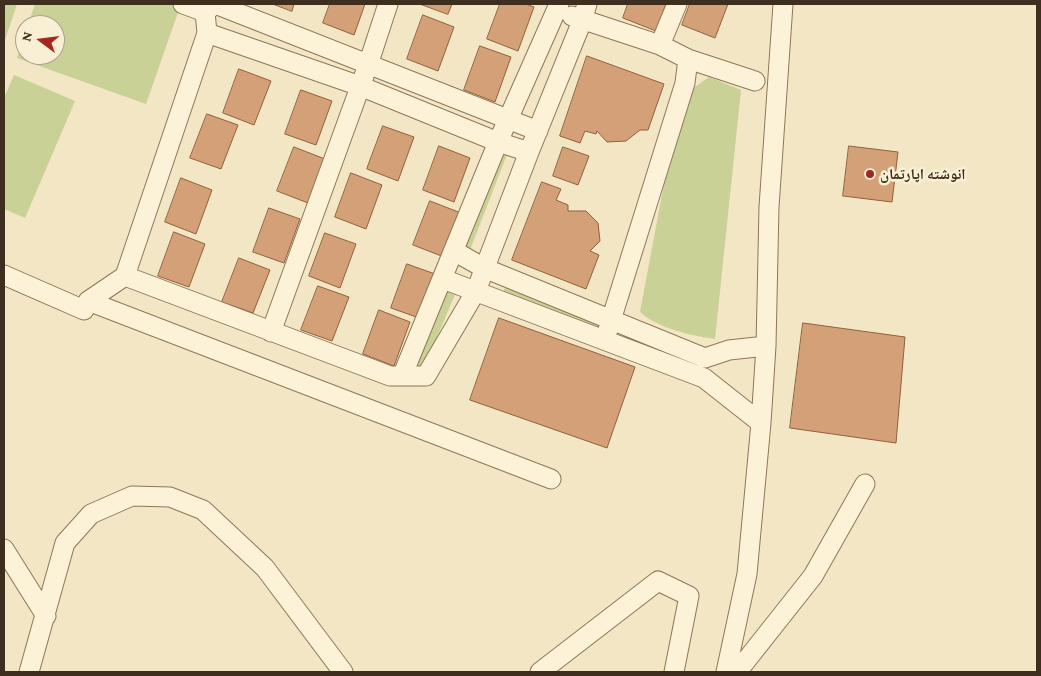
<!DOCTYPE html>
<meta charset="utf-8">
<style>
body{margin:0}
#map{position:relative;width:1041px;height:676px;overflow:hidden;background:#f2e6c4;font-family:"Crimson Pro",serif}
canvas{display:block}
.frame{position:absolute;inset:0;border:5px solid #3d2e1e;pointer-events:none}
.north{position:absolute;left:15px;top:15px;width:50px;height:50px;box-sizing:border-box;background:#f8efd4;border:1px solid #ada28b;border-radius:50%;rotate:285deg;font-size:14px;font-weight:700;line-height:20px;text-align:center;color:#3d2e1e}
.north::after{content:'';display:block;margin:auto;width:18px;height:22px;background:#a32623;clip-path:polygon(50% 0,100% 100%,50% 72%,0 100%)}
</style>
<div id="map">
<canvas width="1041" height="676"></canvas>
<div class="frame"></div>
<div class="north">N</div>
</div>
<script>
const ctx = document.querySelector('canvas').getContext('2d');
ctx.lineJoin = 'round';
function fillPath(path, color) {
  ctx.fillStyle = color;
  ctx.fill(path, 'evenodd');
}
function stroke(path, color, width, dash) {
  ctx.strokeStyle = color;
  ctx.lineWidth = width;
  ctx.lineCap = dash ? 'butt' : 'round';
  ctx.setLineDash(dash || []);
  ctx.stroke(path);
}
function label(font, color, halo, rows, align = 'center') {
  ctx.font = font + ' "Crimson Pro","Noto Naskh Arabic",serif';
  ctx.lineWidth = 5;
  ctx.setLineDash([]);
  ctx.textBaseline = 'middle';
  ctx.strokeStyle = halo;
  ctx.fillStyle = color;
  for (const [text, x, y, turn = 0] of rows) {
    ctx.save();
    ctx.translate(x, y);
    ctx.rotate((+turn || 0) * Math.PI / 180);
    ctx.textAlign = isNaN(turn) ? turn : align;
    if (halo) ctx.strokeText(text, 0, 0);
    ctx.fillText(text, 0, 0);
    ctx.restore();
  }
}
fillPath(new Path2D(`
 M4,4h13l-13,39z
 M35,4h146l-35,100 -129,-46 8,-24v21h30v-30h-27z
 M14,75l61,26 -50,117 -21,-9v-111z
 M709,77l32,13 -26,249c-26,-4 -55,-10 -75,-27l24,-128 28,-95z
 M493,146l15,6 -38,98 -9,-4z
 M505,287l98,36 -2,6 -98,-36z
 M445,289l11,3 -32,76 -11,-3z`), '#c9d197');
const building = new Path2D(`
 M273,4h21l-2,7z
 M330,4h35l-11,31 -31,-12z
 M420,4h32l-4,10z
 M500,4h26l8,3 -16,44 -31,-12z
 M628,4h38l-10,27 -33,-13z
 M690,4h38l-13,34 -33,-13z
 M423,15l31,12 -16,44 -31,-12z
 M480,46l31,11 -16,45 -31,-12z
 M587,56l77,28 -16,46h-8l-14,11 -19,1 -10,-11 -1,3 -11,-3 -5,12 -20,-7z
 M239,69l32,12 -17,44 -31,-12z
 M301,90l31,11 -16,44 -31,-11z
 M207,114l31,11 -17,44 -31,-11z
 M383,126l31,11 -16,44 -31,-12z
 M439,146l31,12 -16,44 -31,-12z
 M849,146l49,6 -6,50 -49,-6z
 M294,147l31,12 -17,44 -31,-12z
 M563,147l26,9 -11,29 -25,-9z
 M351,173l31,12 -16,44 -31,-12z
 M181,178l31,12 -16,44 -31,-12z
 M542,182l19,7 -5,11 12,5v6h18l12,12 2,18 -10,10 9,4 -13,34 -74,-29z
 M430,201l31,12 -17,44 -31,-12z
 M269,208l31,11 -16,44 -31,-11z
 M174,232l31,12 -16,43 -31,-11z
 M325,233l31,11 -16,44 -31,-12z
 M239,258l31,12 -17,43 -31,-11z
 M407,264l31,11 -16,44 -31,-11z
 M318,286l31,11 -17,44 -31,-11z
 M379,310l31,12 -16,44 -31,-12z
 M499,318l136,49 -28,81 -137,-48z
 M803,323l102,14 -9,106 -106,-15z`);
fillPath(building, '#d3a077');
stroke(building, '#90603c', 1);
const minor = new Path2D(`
 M183,4l22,8
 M215,4l-10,8 2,21 -82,243 265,100h36l50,-85 53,-139 53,-131 5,-17
 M215,4l323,127
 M572,16l88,29 28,14 67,22
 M207,33l153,53 138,56 31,10
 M660,45l17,-41
 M454,251l30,17 221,90 24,-8 37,-4
 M4,275l80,35 4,-9 37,-25
 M443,279l261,99 57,45
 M88,301l463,178
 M608,330l77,-247 3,-24
 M271,332l97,-267 20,-61
 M403,374l95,-232 61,-138
 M4,549l42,67
 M29,672l36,-129 26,-29 41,-18 38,1 33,13 62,58 78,104
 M540,672l118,-91 31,15 -15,76
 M726,672l21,-98 14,-151 5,-77 3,-139 14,-203
 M737,672l76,-96 52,-92`);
stroke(minor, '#8e7758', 21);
stroke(minor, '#fbf2d8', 19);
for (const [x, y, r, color] of [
 [870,174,5,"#a32623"]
]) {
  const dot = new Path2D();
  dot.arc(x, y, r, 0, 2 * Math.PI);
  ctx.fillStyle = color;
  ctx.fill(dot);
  stroke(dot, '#f8efd4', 2);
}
label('bold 15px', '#3d2e1e', '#f8efd4', [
 ["انوشته اپارتمان",880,174]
], 'left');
</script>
